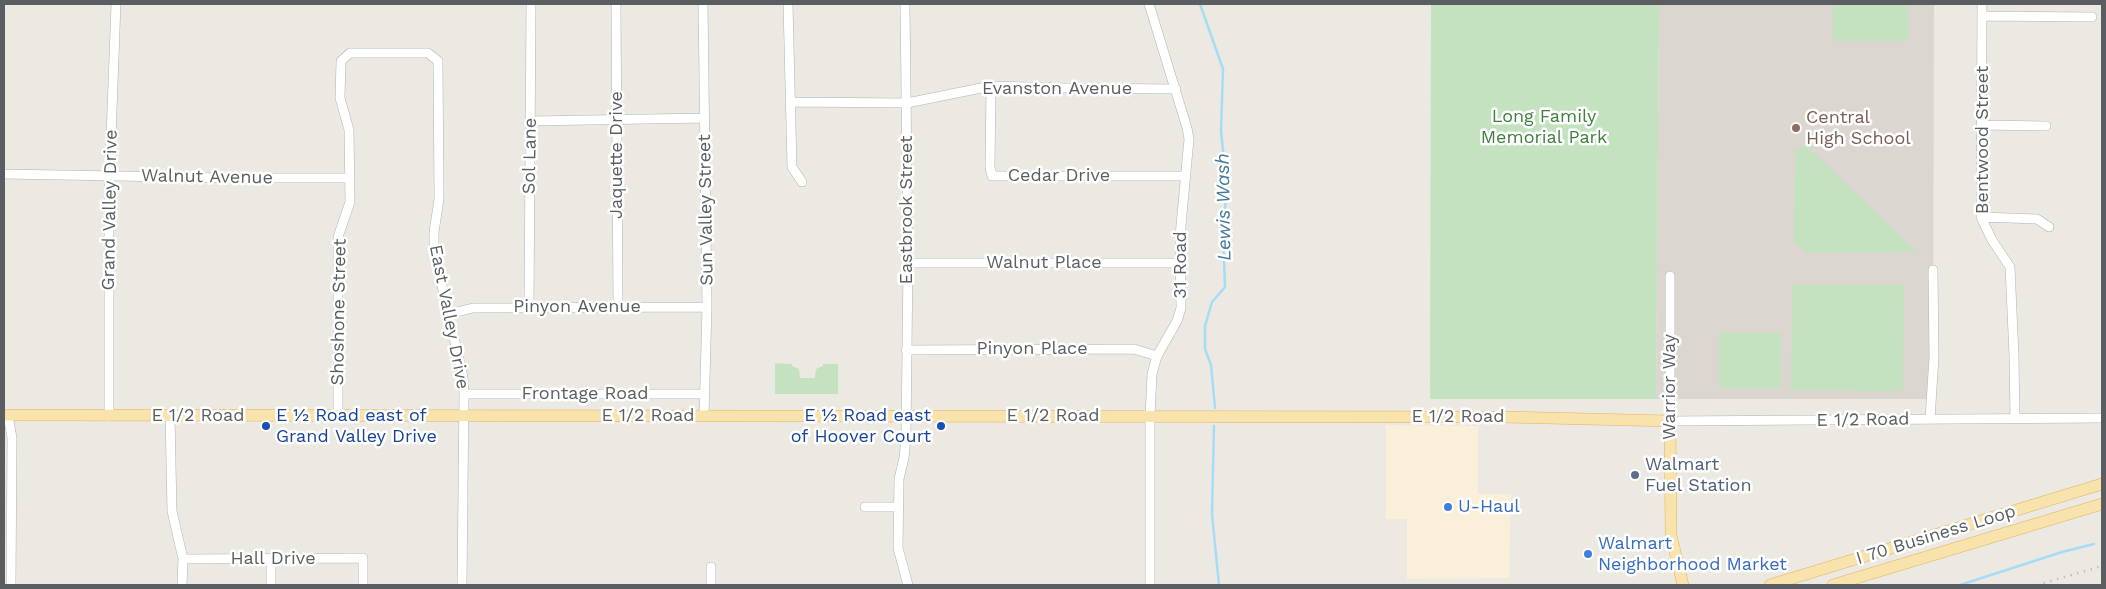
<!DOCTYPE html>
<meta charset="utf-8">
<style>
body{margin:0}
#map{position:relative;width:2106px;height:589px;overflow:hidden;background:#ece8e2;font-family:"Work Sans",sans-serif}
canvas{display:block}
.frame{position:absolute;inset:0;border:5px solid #5a5e61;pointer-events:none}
</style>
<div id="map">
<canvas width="2106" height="589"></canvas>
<div class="frame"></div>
</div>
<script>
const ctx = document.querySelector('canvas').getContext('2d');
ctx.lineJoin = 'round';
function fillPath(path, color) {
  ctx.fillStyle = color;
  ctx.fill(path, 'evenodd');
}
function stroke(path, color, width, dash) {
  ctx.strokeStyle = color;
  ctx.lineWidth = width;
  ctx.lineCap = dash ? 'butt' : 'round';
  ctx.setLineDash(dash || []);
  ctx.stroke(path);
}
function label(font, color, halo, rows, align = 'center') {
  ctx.font = font + ' "Work Sans",sans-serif';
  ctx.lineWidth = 5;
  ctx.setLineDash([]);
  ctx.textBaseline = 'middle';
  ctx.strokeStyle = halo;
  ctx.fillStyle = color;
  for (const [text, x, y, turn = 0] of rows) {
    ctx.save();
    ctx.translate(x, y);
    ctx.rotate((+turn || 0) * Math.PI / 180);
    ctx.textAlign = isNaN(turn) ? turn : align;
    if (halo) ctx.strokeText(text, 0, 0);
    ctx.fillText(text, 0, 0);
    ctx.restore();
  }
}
fillPath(new Path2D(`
 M1386,425l92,1v68h33l-2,84 -102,1v-60h-21z`), '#faefd8');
fillPath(new Path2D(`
 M1659,4h275l-1,395h-277z`), '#dbd7d0');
fillPath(new Path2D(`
 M1431,4h228l-3,395h-226z
 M1833,4h75v37h-75z
 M1806,145l111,107 -110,1 -13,-11 1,-92z
 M1792,284l112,1 -1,106 -112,-1z
 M1719,333h62v55h-62z
 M775,363l17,1v2l7,3 1,9h15l1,-9 7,-3v-2h15v30h-63z`), '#c4e1c0');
stroke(new Path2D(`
 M1200,4l23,65 -2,62 6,58 -4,39 2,59 -13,15 -7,24v23l6,16 4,43
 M1214,426l-2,88 7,71
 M1960,585l102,-33 32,-8`), '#a7dcf7', 2.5);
const minor = new Path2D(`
 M616,4l2,303
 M703,4l4,303 -3,109
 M788,4l4,163 10,15
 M905,4l3,259 -2,174 -2,21 -5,21 -1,69 10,37
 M1149,4l38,124 2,11 -9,97 1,72 -4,13 -20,35 -5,18 -2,42v169
 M1982,4l-1,213 11,23 18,27 4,89 1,62
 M1983,16l109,1
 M991,86l-1,81 2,9h194
 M790,102l117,1 84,-17 77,2 108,1
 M531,121l174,-3
 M1982,125l64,1
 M4,174l225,4h121
 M1981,217l56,2 12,8
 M908,263h273
 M1670,276v145l432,-3
 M529,308l2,-304
 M449,314l24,-6 234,-1
 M906,350l228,-1 23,7
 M464,394h241
 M8,415l4,23 -1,147
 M109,416v-226l7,-186
 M170,416l2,95 11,48 -1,26
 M338,416v-179l12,-35 -1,-72 -9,-32 1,-37 9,-8h78l10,8 1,138 -5,33v19l29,126 1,17 -2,191
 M1930,419l4,-62 -1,-87
 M865,507h33
 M183,559l180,-1v27
 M271,559v26
 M711,567v18`);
const major = new Path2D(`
 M4,415l1501,2 165,4 1,114 12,50
 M1770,585l332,-101
 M1833,585l269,-81`);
stroke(minor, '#afb3b6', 10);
stroke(major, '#e4b262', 12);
stroke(minor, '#fff', 9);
stroke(major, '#f7e3ab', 11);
stroke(new Path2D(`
 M2037,585l65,-19`), '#b0b1b1', 2.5, [1, 6]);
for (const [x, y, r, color] of [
 [1796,128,5,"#8d6e63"],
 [266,426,5,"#1a4fb4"],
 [941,426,5,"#1a4fb4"],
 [1635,475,5,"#5c6f8a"],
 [1448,507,5,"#3f7fe0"],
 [1588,554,5,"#3f7fe0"]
]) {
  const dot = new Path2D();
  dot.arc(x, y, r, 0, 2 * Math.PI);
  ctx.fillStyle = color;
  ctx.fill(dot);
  stroke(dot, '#fff', 2);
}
label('18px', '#5a5e61', '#fff', [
 ["Evanston Avenue",1057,89],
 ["Bentwood Street",1983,140,-90],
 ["Jaquette Drive",617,155,-90],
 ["Sol Lane",530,156,-89],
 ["Cedar Drive",1059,176],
 ["Walnut Avenue",207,177,1],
 ["Grand Valley Drive",110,210,-89],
 ["Sun Valley Street",706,210,-91],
 ["Eastbrook Street",907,210,-90],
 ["Walnut Place",1044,263],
 ["31 Road",1181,265,-90],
 ["Pinyon Avenue",577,307],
 ["Shoshone Street",339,312,-89],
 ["East Valley Drive",449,317,79],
 ["Pinyon Place",1032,349],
 ["Warrior Way",1670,387,-90],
 ["Frontage Road",585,394],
 ["E 1/2 Road",198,416],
 ["E 1/2 Road",648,416],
 ["E 1/2 Road",1053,416],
 ["E 1/2 Road",1458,417],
 ["E 1/2 Road",1863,420,-1],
 ["I 70 Business Loop",1936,535,-17],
 ["Hall Drive",273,559]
]);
label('18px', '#3f7f3c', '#fff', [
 ["Long Family",1544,117],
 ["Memorial Park",1544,138]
]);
label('18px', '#785e54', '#fff', [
 ["Central",1806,118],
 ["High School",1806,139]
], 'left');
label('18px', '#164399', '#fff', [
 ["E ½ Road east of",276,416],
 ["Grand Valley Drive",276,437],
 ["E ½ Road east",931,416,"right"],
 ["of Hoover Court",931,437,"right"]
], 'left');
label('18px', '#4e5e75', '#fff', [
 ["Walmart",1645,465],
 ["Fuel Station",1645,486]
], 'left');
label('18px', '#366cbe', '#fff', [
 ["U-Haul",1458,507],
 ["Walmart",1598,544],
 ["Neighborhood Market",1598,565]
], 'left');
label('italic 19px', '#437a9e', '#fff', [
 ["Lewis Wash",1224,207,-91]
]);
</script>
